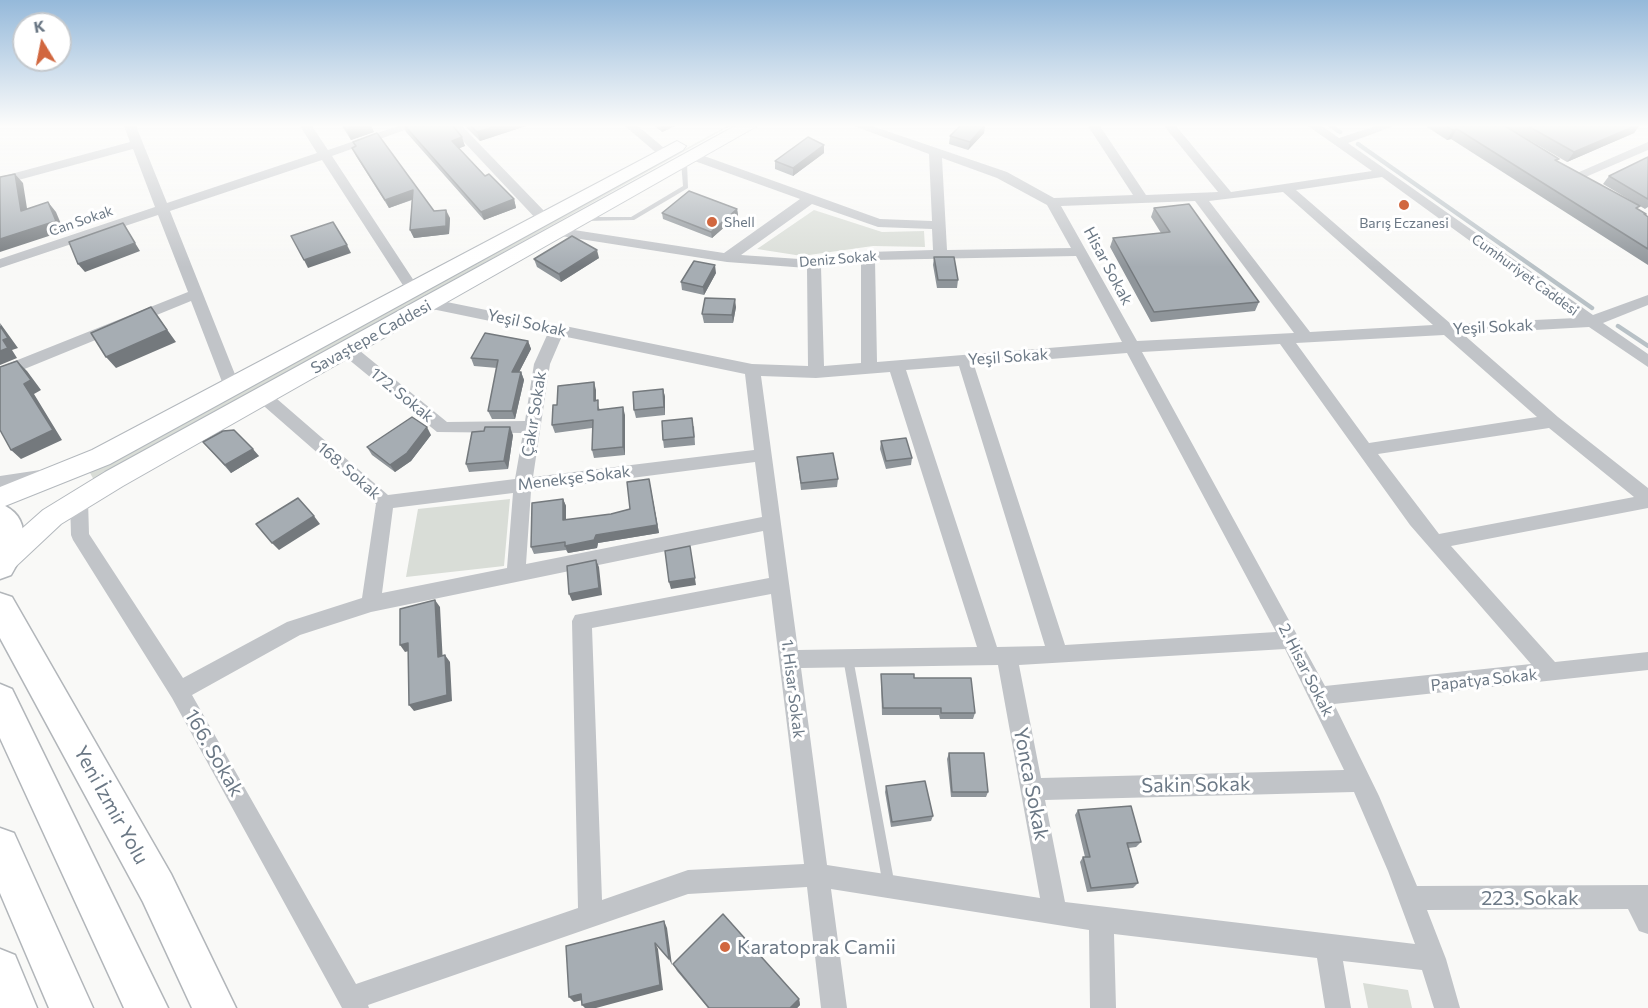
<!DOCTYPE html>
<meta charset="utf-8">
<style>
body{margin:0}
#map{position:relative;width:1648px;height:1008px;overflow:hidden;background:#f9f9f7;font-family:Commissioner,sans-serif}
canvas{display:block}
.north{position:absolute;left:12px;top:12px;width:60px;height:60px;box-sizing:border-box;background:#fff;border:2px solid #c4c9ce;border-radius:50%;rotate:350deg;font-size:16px;font-weight:700;line-height:24px;text-align:center;color:#6b7885}
.north::after{content:'';display:block;margin:auto;width:21px;height:27px;background:#d1673f;clip-path:polygon(50% 0,100% 100%,50% 72%,0 100%)}
</style>
<div id="map">
<canvas width="1648" height="1008"></canvas>
<div class="north">K</div>
</div>
<script>
const ctx = document.querySelector('canvas').getContext('2d');
ctx.lineJoin = 'round';
function fillPath(path, color) {
  ctx.fillStyle = color;
  ctx.fill(path, 'evenodd');
}
function stroke(path, color, width, dash) {
  ctx.strokeStyle = color;
  ctx.lineWidth = width;
  ctx.lineCap = dash ? 'butt' : 'round';
  ctx.setLineDash(dash || []);
  ctx.stroke(path);
}
function label(font, color, halo, rows, align = 'center') {
  ctx.font = font + ' Commissioner,sans-serif';
  ctx.lineWidth = 6;
  ctx.setLineDash([]);
  ctx.textBaseline = 'middle';
  ctx.strokeStyle = halo;
  ctx.fillStyle = color;
  for (const [text, x, y, turn = 0] of rows) {
    ctx.save();
    ctx.translate(x, y);
    ctx.rotate((+turn || 0) * Math.PI / 180);
    ctx.textAlign = isNaN(turn) ? turn : align;
    if (halo) ctx.strokeText(text, 0, 0);
    ctx.fillText(text, 0, 0);
    ctx.restore();
  }
}
fillPath(new Path2D(`
 M727,126h3l-636,354 -4,-7z
 M814,210l68,22 42,-1 1,16 -52,-1 -71,10 -45,-7z
 M510,499l-6,67 -98,11 12,-68z
 M1363,983l45,7 4,18h-44z`), '#d9ddd7');
stroke(new Path2D(`
 M1331,126l9,6
 M1358,144l234,164
 M1618,326l30,20`), '#b8c1c6', 4.5);
const secondary = new Path2D(`
 M735,126h22l-634,360 -62,38 -49,46 -12,2v-24l43,-38 62,-38z
 M677,141l9,5 -3,4 -573,314 -110,44v-21l92,-37z`);
const trunk = new Path2D(`
 M0,504c33,11 26,48 11,71l-11,4z
 M0,593l12,4 159,277 65,134h-44l-49,-106 -143,-264z
 M0,684l12,5 156,319h-44l-124,-270z
 M0,828l14,5 79,175h-44l-49,-115z
 M0,949l15,6 22,53h-37z`);
stroke(secondary, '#b3b8bd', 2);
stroke(trunk, '#b2b6ba', 3);
fillPath(new Path2D(`
 M684,160l3,2 1,26 -54,32 -50,1 -3,-2 3,-2h47l52,-31 -2,-24z
 M848,653l4,2 1,3 42,228 -2,4 -4,2 -4,-2 -2,-4 -40,-228 1,-3z`), '#c1c4c8');
fillPath(new Path2D(`
 M124,126h12l31,77 150,-50 -17,-27h12l16,24 70,-24h18l-84,30 88,134 -2,3h-10l-86,-133 -152,51 70,176 -2,4 -6,2 -8,-6 -33,-86 -191,78v-12l188,-75 -30,-77 -158,53v-9l155,-52 -22,-58 -133,36v-8l130,-35z
 M449,126h13l86,89v6h-10z
 M625,126h13l32,27 -6,4 -4,-1z
 M854,126h18l135,46 47,26 79,-3 -45,-69h12l46,69 72,-3 -54,-66h12l55,66 141,-21 -64,-45h14l17,12 37,-12h18l-46,17 245,172 55,-20v10l-45,18 45,31v13l-59,-40 -126,7 95,83 90,71v20l-197,38 104,116 93,-10v18l-314,34 45,92 38,90 231,-1v49l-9,-3 -11,-22 -201,1 19,49 14,49h-26l-12,-38 -79,-9 8,47h-26l-8,-50 -203,-24 2,74h-26l-1,-78 -258,-41 16,119h-26l-14,-121 -119,7 -320,111 1,3h-27l-170,-310 -99,-158 -2,-5 -1,-35 3,-5h12l3,5 1,34 94,144 104,-56 75,-24 14,-94 -119,-104 -2,-4 2,-4h12l119,103 127,-16 8,-46 -86,-1 -95,-78 -2,-4 2,-4h12l93,76 78,-1 9,-57 14,-31 -116,-24 -5,-2 -2,-3 2,-3 5,-2 320,65 56,2 -1,-98 -80,-6 -166,-26 -7,-4 7,-4 163,25 76,-54 -111,-40 -2,-3 6,-4 187,67 52,2 -3,-67zM942,158l55,20 50,27 24,43 -124,2zM1382,177l194,141 -125,6 -155,-134zM1283,192l150,133 -123,7 -101,-131zM1195,201l99,132 -157,8 -76,-135zM812,204l66,23 54,2 1,21 -65,2 -54,8 -73,-5zM1076,256l46,86 -245,20 -2,-102zM861,261v102l-37,3 -3,-99zM1444,335l93,82 -168,26 -73,-100zM562,336l183,38 9,76 -221,27 17,-113zM1280,344l130,181 121,139 -206,22 -183,-334zM1127,353l149,279 -211,13 -91,-280zM959,366l86,280 -48,1 -91,-277zM890,372l87,275 -179,3 -37,-274 55,2zM1549,428l85,69 -195,37 -61,-80zM755,462l7,55 -236,47 5,-73zM513,493l-6,75 -125,25 11,-85zM763,531l6,47 -194,37 -3,6 6,287 -222,76 -164,-289 108,-60 71,-23zM771,594l33,270 -116,6 -86,30 -10,-272zM1285,649l59,121 -303,8 -22,-113zM998,665l42,233 -213,-33 -26,-197zM1354,792l34,79 27,73 -350,-42 -20,-102z
 M1648,142v8l-67,29h-10l-1,-3z
 M40,470l6,2 3,5 -3,5 -46,8v-14z`), '#c1c4c8');
fillPath(secondary, '#fff');
fillPath(trunk, '#fff');
fillPath(new Path2D(`
 M342,126h29l3,6 -23,8z
 M404,126h49l12,20 -6,2 26,28 29,23 2,9 -32,12 -78,-88z
 M465,126h61l-46,15z
 M655,126h20l-13,6z
 M960,126h25l-1,7 -16,17 -19,-6 1,-8z
 M1428,126h77l52,36 83,44 -3,2 11,9v48l-197,-126 -4,1 -20,-13z
 M1505,126h134l-5,7 -67,29z
 M353,142l81,69 16,7 -1,16 -35,4 -4,-8 2,-30 -23,8 -33,-52 -4,-8 4,-1z
 M824,153l-31,23 -18,-7v-8z
 M1648,157v50l-3,2 -42,-25 6,-8z
 M1154,208l105,94 -4,9 -104,11 -41,-75 3,-9 48,-5 -10,-16z
 M737,209l1,6 -26,23 -49,-19 -1,-6z
 M934,257l24,23 -1,8h-20l-4,-23z
 M599,258l-38,24 -24,-15 -3,-8z
 M716,273l-12,22 -22,-5 -1,-8z
 M736,307l-3,16h-29l-2,-9z
 M528,341l3,8 -12,23h2l3,8 -9,39h-23l-4,-8 9,-43 -23,-2 -3,-8z
 M663,389l2,8v18l-29,3 -2,-8z
 M596,390v11l4,9 25,5v40l-31,3 -2,-8v-22l-37,5 -3,-8 5,-20z
 M694,426l1,19 -31,3 -1,-8z
 M431,435l-20,26 -16,11 -23,-17 -5,-8z
 M513,435l-5,34 -39,3 -3,-8z
 M881,441l31,17 -1,7 -25,4 -6,-20z
 M203,442l56,14 -28,17z
 M797,457l41,22 -1,8 -36,3z
 M649,479l10,54 -61,10 -1,5 -29,5 -2,-3 -32,4 -3,-7 32,-48 3,7v14l45,-6 19,-5z
 M881,674l33,4 61,35 -2,6h-33l-1,-4h-57l-1,-35z
 M949,753l39,39 -2,5h-35l-4,-38z
 M886,786l47,30 -2,5 -40,6 -6,-35z
 M1078,810l63,32 -5,5 -8,1 10,35 -5,5 -46,4 -7,-30 3,-5h2l-10,-42z
 M673,964l126,35 1,6 -3,3h-89l-31,-37z`), '#8f959a');
fillPath(new Path2D(`
 M354,126h17l3,6 -23,8 -5,-11z
 M497,126h29l-46,15 -3,-9z
 M661,126h14l-13,6z
 M984,126h1l-1,7 -16,17 2,-8z
 M1635,126h4l-5,7 -67,29 7,-10z
 M1457,129l-6,10 -4,1 6,-10z
 M462,137l3,9 -10,4 -3,-9z
 M824,145v8l-31,23v-8z
 M15,174l8,9 6,38 -8,-10z
 M413,190l3,8 -27,10 -4,-8z
 M514,199l2,9 -32,12 -3,-8z
 M48,202l8,10 8,19 -64,21v-13z
 M737,209l1,6 -26,23 -1,-6z
 M446,210l4,8 -1,16 -35,4 -4,-8z
 M123,223l17,28 -55,21 -7,-8z
 M347,245l4,8 -43,15 -4,-8z
 M597,250l2,8 -38,24 -2,-8z
 M715,265l1,8 -12,22 -1,-8z
 M735,299l1,8 -3,16 -1,-8z
 M151,307l25,35 -60,26 -10,-11z
 M0,323l18,25 -6,2 5,8 -17,7v-14l3,-11z
 M528,341l3,8 -16,31 -3,-8z
 M17,361l10,10 14,19 -7,4 28,46 -41,19 -10,-9 13,-66z
 M521,372l3,8 -9,39 -3,-8z
 M594,382l2,8v19l-2,-8z
 M663,389l2,8v18l-1,-8z
 M623,407l2,8v40l-2,-8z
 M427,427l4,8 -20,26 -16,11 -5,-7z
 M510,427l3,8 -5,34 -4,-8z
 M253,449l6,7 -28,17 -6,-8z
 M649,479l10,54 -61,10 -1,5 -29,5 -3,-7 31,-11 61,-10z
 M563,499l3,7v22l-3,-8z
 M314,516l6,8 -41,26 -7,-7z
 M691,554l5,31 -25,4 -2,-7z
 M596,560l3,7 3,28 -30,6 -3,-7z
 M435,600l5,7 3,57 -5,-7z
 M408,643l5,7 -8,2 -5,-7z
 M445,655l5,7 2,39 -38,10 -5,-6z
 M664,921l3,7 5,37 -3,-6z
 M655,943l3,6 5,41 -67,18h-11l-3,-3z
 M581,994l6,5 -13,3 -5,-5z
 M799,999l1,6 -3,3h-7z`), '#74797d');
const building = new Path2D(`
 M344,126h10l-8,3z
 M405,126h48l9,11 -10,4 33,35 4,-2 25,25 -33,13z
 M471,126h26l-20,6z
 M960,126h24l-14,16 -20,-6z
 M1446,126h59l54,33 -4,1 85,46 -4,2 10,6h-2l4,3v32l-191,-120 -4,1z
 M1528,126h107l-61,26z
 M377,133l57,78 12,-1v16l-36,4 3,-40 -28,10 -33,-52 4,-2 -3,-4z
 M808,137l16,8 -31,23 -18,-7z
 M1648,157v42l-39,-23z
 M15,174l6,37 27,-9 8,19 -56,18v-62z
 M689,191l48,18 -26,23 -49,-19z
 M1189,204l70,98 -105,10 -41,-74 57,-6 -16,-24z
 M333,222l14,23 -43,15 -13,-24z
 M123,223l12,20 -57,21 -9,-22z
 M572,236l25,14 -38,24 -25,-15z
 M934,257h20l4,23h-20z
 M694,261l21,4 -12,22 -22,-5z
 M705,298l30,1 -3,16 -30,-1z
 M151,307l16,23 -61,27 -15,-24z
 M0,326l8,12 -5,2 5,8 -8,3z
 M485,333l43,8 -16,31h9l-9,39h-24l10,-51 -27,-2z
 M17,361l14,19 -7,4 29,46 -42,20 -11,-20v-63z
 M594,382v19l4,-1v10l25,-3v40l-31,3 1,-30 -41,5 1,-20h4l1,-19z
 M663,389l1,18 -30,3 -1,-18z
 M412,417l15,10 -20,26 -17,12 -23,-18z
 M692,418l2,19 -31,3 -1,-19z
 M485,427h25l-6,34 -38,3 6,-32 12,-1z
 M234,430l19,19 -28,16 -22,-23 20,-11z
 M906,438l6,20 -26,3 -5,-20z
 M833,453l5,26 -37,4 -4,-26z
 M649,479l8,46 -61,10 -2,5 -29,6v-4l-34,5 1,-44 31,-4v21l48,-6 19,-5 -3,-27z
 M298,498l16,18 -42,27 -16,-19z
 M690,546l5,32 -26,4 -4,-31z
 M596,560l3,28 -30,6 -2,-28z
 M435,600l3,57 7,-2 2,40 -38,10 -1,-62 -8,2v-36z
 M881,674h33v4h57l4,35h-34v-5h-58z
 M949,753h35l4,39h-36z
 M925,781l8,35 -41,6 -6,-36z
 M1131,806l10,36 -14,1 11,40 -47,5 -8,-31h7l-12,-47z
 M723,914l76,85 -9,9h-81l-36,-44z
 M664,921l5,38 -14,-16 5,42 -78,20 -1,-11 -12,3 -3,-51z`);
fillPath(building, '#a6adb3');
stroke(building, '#74797d', 1.5);
const sky = ctx.createLinearGradient(0, 0, 0, 267);
sky.addColorStop(0, '#95b9da');
sky.addColorStop(0.47, '#fcfcfb');
sky.addColorStop(1, '#fcfcfb00');
ctx.fillStyle = sky;
ctx.fillRect(0, 0, 1648, 267);
for (const [x, y, r, color] of [
 [1404,205,6,"#d1673f"],
 [712,222,6,"#d1673f"],
 [725,947,6,"#d1673f"]
]) {
  const dot = new Path2D();
  dot.arc(x, y, r, 0, 2 * Math.PI);
  ctx.fillStyle = color;
  ctx.fill(dot);
  stroke(dot, '#fff', 2);
}
label('14px', '#6b7885', '#fff', [
 ["Can Sokak",81,221,-19],
 ["Deniz Sokak",838,259,-5],
 ["Cumhuriyet Caddesi",1525,275,36]
]);
label('14px', '#6b7885', '#fff', [
 ["Shell",724,222],
 ["Barış Eczanesi",1404,223,"center"]
], 'left');
label('16px', '#6b7885', '#fff', [
 ["Hisar Sokak",1108,266,62],
 ["Yeşil Sokak",527,323,12],
 ["Yeşil Sokak",1493,327,-3],
 ["Savaştepe Caddesi",371,337,-29],
 ["Yeşil Sokak",1008,357,-4],
 ["172. Sokak",402,395,39],
 ["Çakır Sokak",534,414,-81],
 ["168. Sokak",349,471,41],
 ["Menekşe Sokak",574,478,-7],
 ["2. Hisar Sokak",1306,670,63],
 ["Papatya Sokak",1484,680,-6],
 ["1. Hisar Sokak",793,689,83]
]);
label('20px', '#6b7885', '#fff', [
 ["166. Sokak",214,753,60],
 ["Yonca Sokak",1031,784,79],
 ["Sakin Sokak",1196,785,-1],
 ["Yeni İzmir Yolu",111,805,61],
 ["223. Sokak",1530,898]
]);
label('20px', '#6b7885', '#fff', [
 ["Karatoprak Camii",737,947]
], 'left');
</script>
